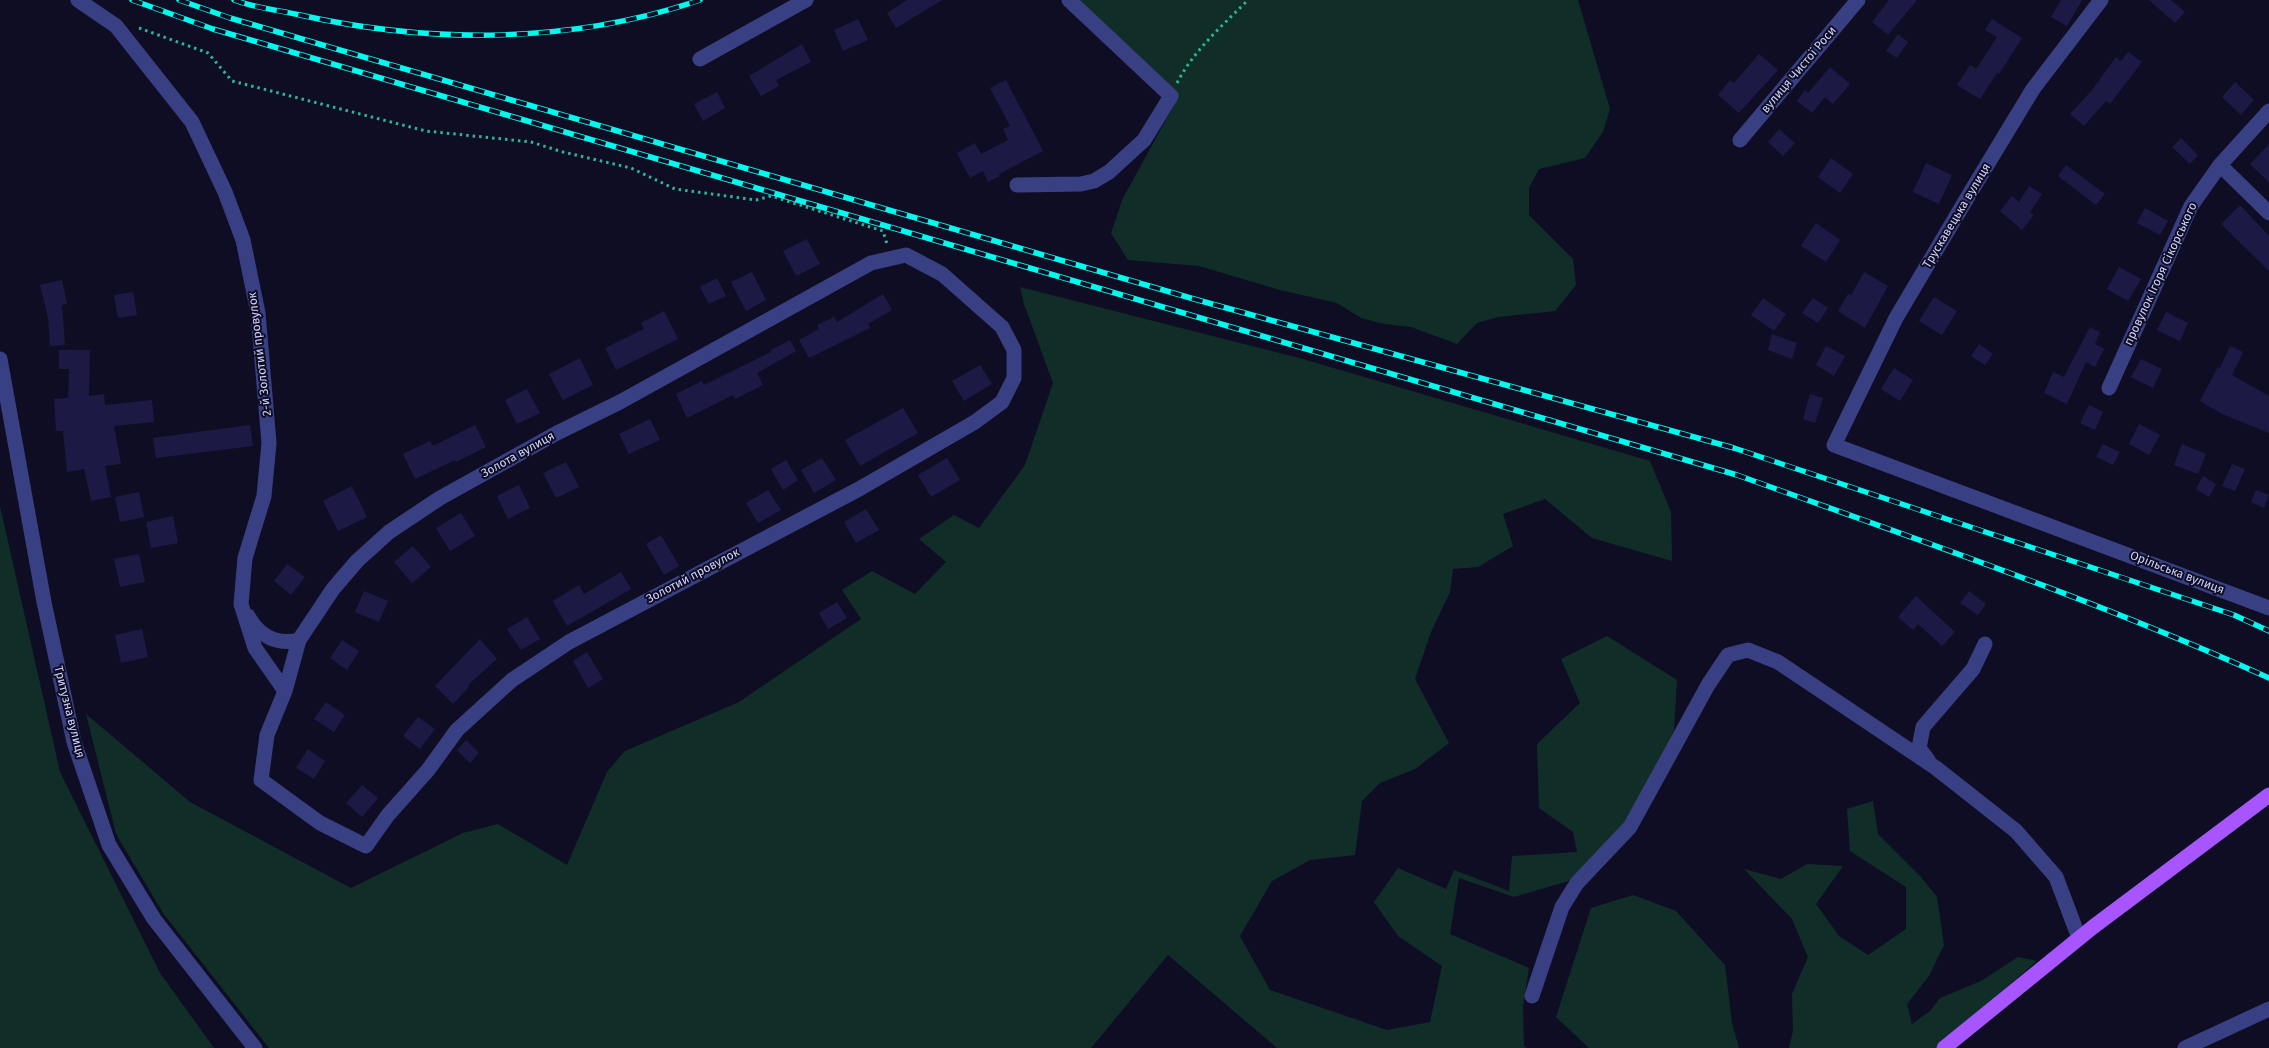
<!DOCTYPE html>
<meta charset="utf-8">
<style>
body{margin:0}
canvas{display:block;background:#0e0d23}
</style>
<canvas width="2269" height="1048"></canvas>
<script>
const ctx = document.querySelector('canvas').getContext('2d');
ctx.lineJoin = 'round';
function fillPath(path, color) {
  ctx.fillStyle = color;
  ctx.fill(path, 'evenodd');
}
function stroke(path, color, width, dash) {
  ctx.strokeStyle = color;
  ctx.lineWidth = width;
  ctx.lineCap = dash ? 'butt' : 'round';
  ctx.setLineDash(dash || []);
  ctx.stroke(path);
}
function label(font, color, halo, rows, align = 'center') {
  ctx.font = font + ' "Fira Sans",sans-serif';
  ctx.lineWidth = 4;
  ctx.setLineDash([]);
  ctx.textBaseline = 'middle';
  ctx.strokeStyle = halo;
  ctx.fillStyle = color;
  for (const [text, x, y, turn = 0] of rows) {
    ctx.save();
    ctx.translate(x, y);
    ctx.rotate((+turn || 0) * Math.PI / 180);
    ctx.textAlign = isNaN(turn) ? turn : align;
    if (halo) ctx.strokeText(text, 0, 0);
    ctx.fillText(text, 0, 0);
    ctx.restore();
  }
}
fillPath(new Path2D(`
 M1079,0h499l32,109 -7,23 -18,26 -46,11 -10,19v27l44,44 3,26 -21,26 -57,6 -21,6 -20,21 -46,-17 -27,-3 -23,-6 -24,-15 -57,-13 -81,-24 -71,-6 -17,-27 12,-35 55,-100z
 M1020,287l283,72 347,102 21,51 1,49 -80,-23 -47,-39 -42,15 10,32 -35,21 -25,2 -3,23 -19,40 -16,47 34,64 -34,26 -35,14 -18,18 -7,54 -45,5 -38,21 -32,55 30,54 117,40 43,-8 12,-56 -44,-30 -24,-34 24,-34 48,21 8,-19 55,21 3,-35 65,-4 -4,-20 -34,-24 -2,-64 43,-41 -19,-44 46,-23 70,44 -3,50 -42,97 -50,50 -68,20 -55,-19 -9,56 79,34 -6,39 1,39 3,2h-250l-109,-93 -77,93h-822l-106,-135 -47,-79 -30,-120 104,88 161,86 112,-55 35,-9 69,41 40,-93 18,-21 114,-49 122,-83 -19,-29 30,-19 43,23 31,-32 -27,-23 35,-24 25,13 46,-63 28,-82 -29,-79z
 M0,506l60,266 100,201 54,75h-214z
 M1873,801l5,33 43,43 16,20 7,48 -15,31 -22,28 5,20 18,-13 10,-13 41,-17 37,-24 19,4 -101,87h-147l4,-17 -1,-37 16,-37 -16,-38 -48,-50 37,10 26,-15 36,2 -27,38 23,32 29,19 38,-26v-42l-56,-36 -3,-42z
 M1633,895l43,16 49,54 7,58 7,25h-150l-33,-31 35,-109z`), '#102d28');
fillPath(new Path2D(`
 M907,0h35l-46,28 -9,-15z
 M1889,0h28l-29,35 -16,-13z
 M2061,0h21l-15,26 -16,-9z
 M2149,0h22l14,12 -10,11z
 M858,19l10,21 -25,11 -9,-21z
 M1992,19l30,19 -23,36 -2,-1 -17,26 -23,-14 13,-20 6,4 21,-32 -12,-7z
 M1898,34l10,8 -11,16 -11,-7z
 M802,44l9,18 -35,18 3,6 -18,10 -12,-20z
 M2128,52l14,10 -32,42 -4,-3 -22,25 -14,-12 22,-24 24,-33 5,4z
 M1759,54l19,16 -39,43 -21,-18 12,-15 4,3z
 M1830,67l20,17 -17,20 -8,-7 -13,16 -15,-12 8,-11 3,3z
 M1006,80l37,71 -44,23 1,2 -12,6 -5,-11 -13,7 -13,-25 18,-10 6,11 27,-14 -5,-11 7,-3 -20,-38z
 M2235,82l19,18 -13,15 -19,-18z
 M717,92l8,16 -22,13 -9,-17z
 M1779,129l16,14 -12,13 -15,-14z
 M2181,138l17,17 -8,9 -18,-17z
 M2269,144v38l-19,-18z
 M1831,158l22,16 -13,19 -22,-16z
 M1926,163l26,12 -13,29 -26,-12z
 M2066,165l39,29 -9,11 -38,-29z
 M2029,186l13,8 -12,18 4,3 -12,15 -22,-19 12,-15 7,6z
 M2240,205l29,31v35l-48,-47z
 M2145,208l23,13 -8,14 -23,-12z
 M1816,223l24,17 -14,22 -25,-16z
 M807,239l13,25 -24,12 -13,-25z
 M2119,267l22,12 -13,22 -21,-12z
 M752,272l14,28 -20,11 -15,-29z
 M1864,272l24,14 -23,42 -27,-17 10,-17 3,1z
 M717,278l9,18 -17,8 -9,-17z
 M62,280l5,24 -5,1 3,40 -15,1 -2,-28 -8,-33z
 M133,292l4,23 -19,3 -4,-23z
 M883,294l9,16 -24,14 2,4 -61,30 -10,-18 20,-11 -2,-4 17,-8 3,5z
 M1934,297l23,14 -15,24 -23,-14z
 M1763,298l23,16 -12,17 -23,-16z
 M1813,298l15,10 -10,15 -16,-10z
 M664,311l14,28 -62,31 -11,-22 39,-19 -3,-6z
 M2166,312l22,11 -8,18 -23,-11z
 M2090,327l10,5 -5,12 9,5 -9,18 -9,-5 -19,42 -23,-11 9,-21 11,5z
 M1772,334l25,9 -5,16 -24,-9z
 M790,340l6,11 -39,22 6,12 -28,14 -2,-4 -46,23 -11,-24 26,-13 2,4 67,-33v-2z
 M1979,344l14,10 -8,11 -14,-9z
 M1826,346l19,10 -11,20 -18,-11z
 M2230,346l13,6 -11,23 37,21v37l-47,-19 -22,-13 18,-34 2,1z
 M59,350h31l-1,46 15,-2 1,11 47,-5 2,22 -40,4 7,38 -16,2 6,31 -20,4 -7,-32 -17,3 -4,-41h-7l-2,-32 14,-1 1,-29h-10z
 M580,358l13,27 -30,15 -14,-26z
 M2141,359l21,10 -9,19 -22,-11z
 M980,365l12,19 -28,17 -12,-20z
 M1894,368l19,12 -13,21 -19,-12z
 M527,389l13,24 -23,11 -12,-24z
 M1810,394l13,4 -8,25 -12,-4z
 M2089,405l14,7 -8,18 -15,-7z
 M903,408l15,25 -58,33 -15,-26z
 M650,419l10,21 -31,14 -10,-20z
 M2139,424l21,11 -11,20 -20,-11z
 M250,425l3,21 -97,12 -3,-20z
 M475,425l11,22 -30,15 -1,-2 -40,19 -12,-25 27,-13 3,5z
 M2103,444l17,8 -7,13 -17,-8z
 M2182,444l24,10 -8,20 -24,-9z
 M822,458l14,22 -22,13 -13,-23z
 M947,458l13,22 -29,17 -13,-22z
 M786,460l12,20 -15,10 -12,-21z
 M566,462l13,25 -23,11 -13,-25z
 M2232,464l13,5 -10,22 -13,-5z
 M2203,476l13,8 -7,13 -13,-8z
 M519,485l11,23 -22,11 -11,-23z
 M352,486l15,31 -29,14 -15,-30z
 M768,490l13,20 -23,13 -12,-20z
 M2256,490l13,5 -5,13 -13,-6z
 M139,492l5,25 -24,5 -5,-25z
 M866,509l13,21 -23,13 -12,-21z
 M461,513l14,23 -25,15 -14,-23z
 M173,516l5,27 -27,5 -5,-26z
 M661,535l18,31 -15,9 -18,-31z
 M413,546l18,21 -19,16 -18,-21z
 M139,554l6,28 -25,5 -6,-28z
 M287,564l18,13 -14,18 -17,-14z
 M621,572l10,17 -64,37 -14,-25 26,-16 5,9z
 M364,591l24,10 -9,21 -24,-10z
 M1969,591l17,13 -8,11 -18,-12z
 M1916,596l39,36 -13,14 -24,-22 -5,6 -15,-13z
 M837,602l10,16 -19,11 -9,-16z
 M527,617l13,22 -19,11 -14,-21z
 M142,629l6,28 -27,6 -6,-28z
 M480,639l17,20 -29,26 1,2 -16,17 -18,-18z
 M342,640l17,11 -12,19 -17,-12z
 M587,652l16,27 -15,9 -15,-27z
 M326,702l19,13 -11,17 -20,-13z
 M418,717l17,12 -15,20 -17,-13z
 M466,740l13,13 -9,10 -13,-13z
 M308,749l17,12 -11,18 -18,-11z
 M362,785l16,13 -16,19 -16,-14z`), '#1c1944');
stroke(new Path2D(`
 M139,28l69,25 24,28 194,50 105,11 32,10 68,16 44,21 81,11 15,-4 112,35 4,13
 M1177,83c17,-33 45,-57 71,-83`), '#2cb699', 3, [2.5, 4]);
stroke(new Path2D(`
 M78,0l38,26 76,96 33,70 18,48 15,73 11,130 -5,53 -19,62 -4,46 14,44 30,43
 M2101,0l-68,89 -60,99 -77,130 -62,127 435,163
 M700,59l106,-59
 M1740,140l118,-140
 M2220,165l49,48
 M1017,185l64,-1 13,-3 15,-9 35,-32 27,-44 -102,-96
 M906,255l36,19 60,53 12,23v28l-12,24 -27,20 -116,67 -290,153 -57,38 -55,50 -29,40 -40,45 -22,31 -46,-23 -59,-43 6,-45 18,-44 14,-51 34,-51 24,-28 32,-29 51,-34 117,-65 63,-31 251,-139z
 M0,359l44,243 30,140 35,103 45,74 101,129
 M2109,388l82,-182 29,-41 49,-54
 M248,616c11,20 29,29 51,24
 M1928,760l-9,-12 4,-21 50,-58 12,-25
 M1532,996l30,-89 15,-24 53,-56 78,-142 20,-30 20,-5 30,12 158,106 80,63 40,46 23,61
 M2185,1048l84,-39`), '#384083', 15);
stroke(new Path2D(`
 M1944,1048l149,-121 176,-132`), '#a756ff', 15);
const rail = new Path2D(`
 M132,0l81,29 1524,446c179,64 359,125 532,203
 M179,0l51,18 964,281 540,149 500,167 35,16
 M234,0c21,8 44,10 66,15 131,29 272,29 400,-15`);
stroke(rail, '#00faee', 5.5);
stroke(rail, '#0e0d23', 4, [11]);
label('12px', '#cfd1ff', '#0e0d23', [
 ["вулиця Чистої Роси",1799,70,-50],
 ["Трускавецька вулиця",1957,216,-59],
 ["провулок Ігоря Сікорського",2161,274,-65],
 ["2-й Золотий провулок",260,354,-97],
 ["Золота вулиця",518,455,-29],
 ["Орільська вулиця",2177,573,21],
 ["Золотий провулок",693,576,-28],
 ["Тритузна вулиця",69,712,76]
]);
</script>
